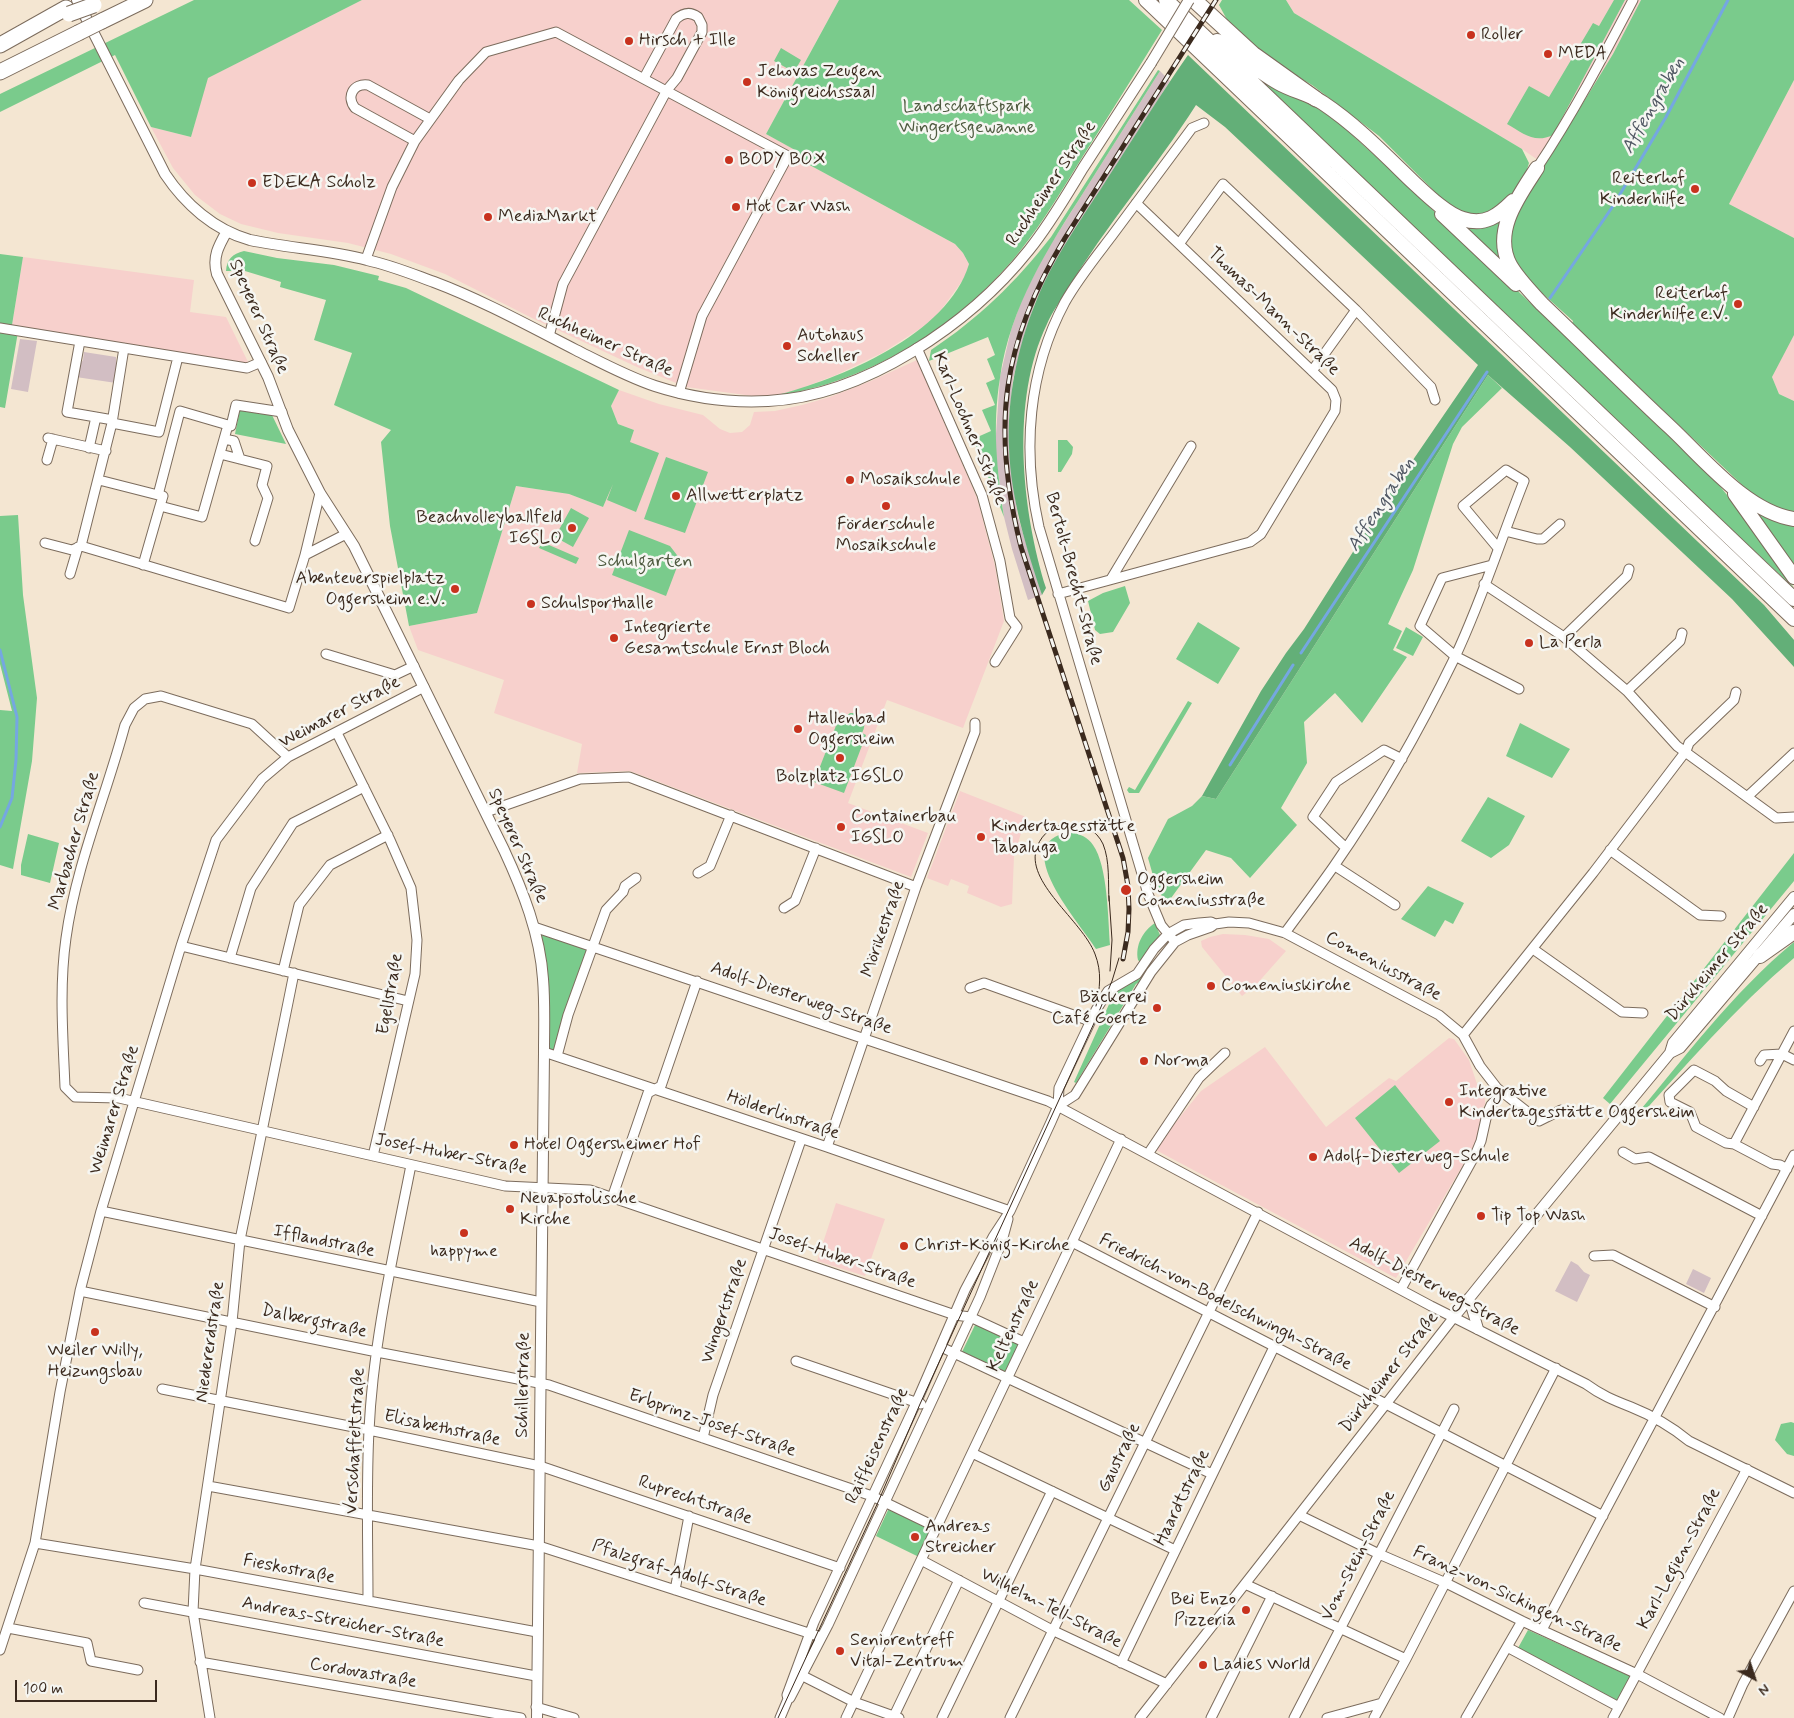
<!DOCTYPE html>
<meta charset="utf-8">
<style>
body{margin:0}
#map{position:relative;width:1794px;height:1718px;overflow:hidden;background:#f4e6d2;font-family:Mynerve,sans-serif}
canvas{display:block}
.north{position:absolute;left:1729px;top:1653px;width:50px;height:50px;-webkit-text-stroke:4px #f6f6f2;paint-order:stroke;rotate:140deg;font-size:14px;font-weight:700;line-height:20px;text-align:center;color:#3b2a1e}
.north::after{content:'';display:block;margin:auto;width:18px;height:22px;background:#3b2a1e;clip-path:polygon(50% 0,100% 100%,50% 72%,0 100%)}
.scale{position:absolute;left:15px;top:1680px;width:142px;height:22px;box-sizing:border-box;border:2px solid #3b2a1e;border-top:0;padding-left:6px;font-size:15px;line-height:18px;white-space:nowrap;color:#3b2a1e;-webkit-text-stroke:4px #f6f6f2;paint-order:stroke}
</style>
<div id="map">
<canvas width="1794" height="1718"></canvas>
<div class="north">N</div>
<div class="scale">100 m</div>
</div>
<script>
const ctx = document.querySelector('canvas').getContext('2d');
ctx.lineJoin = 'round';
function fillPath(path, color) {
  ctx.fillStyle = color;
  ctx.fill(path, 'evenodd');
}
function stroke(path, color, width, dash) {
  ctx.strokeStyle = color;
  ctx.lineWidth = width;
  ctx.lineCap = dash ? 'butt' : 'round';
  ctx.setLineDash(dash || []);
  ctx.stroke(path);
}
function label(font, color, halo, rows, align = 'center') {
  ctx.font = font + ' Mynerve,sans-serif';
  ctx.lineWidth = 5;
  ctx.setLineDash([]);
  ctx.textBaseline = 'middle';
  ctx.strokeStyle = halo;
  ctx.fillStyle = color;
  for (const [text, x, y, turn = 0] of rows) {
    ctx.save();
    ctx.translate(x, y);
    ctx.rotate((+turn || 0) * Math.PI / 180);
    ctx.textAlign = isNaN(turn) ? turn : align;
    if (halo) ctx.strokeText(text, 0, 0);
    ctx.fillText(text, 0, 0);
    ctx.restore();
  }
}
fillPath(new Path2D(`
 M362,0h477l-73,134 30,16 -3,6 162,88 8,9 6,11 -4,13 -24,33 -12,13 -47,30 -46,22 -42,16 -20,5h-21l-67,-9 -49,-20 -103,-48 -89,-45 -54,-20 -43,-11 -70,-10 -37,-9 -21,-10 -25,-19 -22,-27 -22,-41 40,10 16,-59z
 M1286,0h355l-28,54 -68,111 -23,-16 -228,-136z
 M1794,80v158l-65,-34z
 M23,257l171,23 -4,32 36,5 23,47 -237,-39z
 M1794,331v70l-15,-7 -7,-17z
 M917,360l60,138 18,68 9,55 -41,107 -76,-28 -39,103 80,30 -17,44 -281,-106 -53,2 5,-29 -88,-31 10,-33 -86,-30 -9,-24 68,-13 39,-127 53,8 34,13 31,-77 -16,-6 -7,-18 8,-16 40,14 44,11 17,14 10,4 12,-1 8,-7 4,-13 21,-1 27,-6 28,-8 41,-16z
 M960,791l66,26 -12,39 -2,48 -11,3 -34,-14 2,-7 -18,-7 -3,7 -21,-8z
 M1223,934l22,1 24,4 17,12 -31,35 -13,10 -40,-49 -1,-6 9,-4z
 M1449,1038l5,1 15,21 10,30 6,9v5l-3,5 -2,17 -3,13 -14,26 -67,113 -242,-129 47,-58 64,-44 61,80 63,-49 7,3z
 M836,1203l49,16 -20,57 -48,-15z`), '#f7d0cc');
fillPath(new Path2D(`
 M1160,71l10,10 -113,179 -22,43 -10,30 -12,46 -4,40v29l3,28 6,41 24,78 -14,5 -16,-51 -8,-32 -9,-69 5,-71 11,-47 11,-31 22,-44z
 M20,339l17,2 -9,51 -17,-3z
 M84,352l32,5v26l-40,-6 1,-8 6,-9z
 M1571,1261l7,4 6,7 6,3 -13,27 -22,-11z
 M1693,1269l18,9 -7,15 -18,-9z`), '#d2bec3');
fillPath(new Path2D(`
 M194,0h168l-154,78 -17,59 -40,-10 -36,-72 -115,57v-18z
 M839,0h290l33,30c-26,42 -52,84 -79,126 -20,32 -39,65 -63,95 -59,74 -151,132 -246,145 66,-17 174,-61 195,-132l-6,-11 -8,-9 -162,-88 2,-6 -29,-16z
 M1222,0h64l8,13 228,136 7,14 -3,10 -21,32 -31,12 -21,-7 -74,-74 -67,-51 -43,-25 -38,-33 -12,-22z
 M1614,0h11l-72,135c-19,9 -30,-2 -46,-11l22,-38 20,11 44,-74 6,3z
 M1641,0h153v80l-65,124 65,34v97l-22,42 7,17 15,7v111l-10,-1 -27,-12 -185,-175 1,-3 -52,-47 -15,-35 10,-27 97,-158z
 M781,48l20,12 -7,12 -20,-11z
 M1246,67l64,36 29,20 57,52 314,299 48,59 36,55 -291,-273z
 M1158,70l2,1c-25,40 -50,79 -75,119 -37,58 -75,117 -85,188 -8,49 -3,90 4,139l-31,-78 18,-8 -9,-21 13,-5 -9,-22 9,-4 -8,-20 8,-4 -7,-18 -59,24 2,-11c47,-31 85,-68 120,-113z
 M1501,220l-4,17 9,31 -43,-41 18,-1z
 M244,251l33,7 57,7 45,11 -1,4 28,8 213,102 -8,16 7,18 16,6 -4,12 29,11 -23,59 -29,-12 6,-16 -10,23 -34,-13 -53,-8 -39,127 -68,13 -19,-100 -9,-84 10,-12 -57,-25 18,-52 -38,-13 12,-40 -46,-13 1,-5 -36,-11h-19c1,-12 6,-17 18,-20z
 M0,254l23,3 -11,68 7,1 -14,82 -5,-1z
 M1488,375l14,13 -40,39 -9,17 -40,126 -25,54 14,7 -9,19 14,7 -45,66 -27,-30 -31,29 3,41 -26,45 16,17 -47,53 -19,-20 -25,-8 -40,55 -12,-26 -6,-21 20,-39 24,-13 10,-10 14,3z
 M240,409l32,6 14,29 -51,-10z
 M1058,440h9l6,7 -1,7 -11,18h-3z
 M666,457l42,15 -23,61 -41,-14z
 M571,508l18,10 -16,29 -18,-10z
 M1750,508l44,15v47z
 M18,515l5,80 14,103 -5,63 -19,108 -13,-4v-155l12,1 -12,-47v-148z
 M629,530l41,16 10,13 -14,37 -54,-21z
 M542,542l37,16 -3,6 -37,-16z
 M1125,586l5,17 -17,29 -13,2 -5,-4 -7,-29 15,-8z
 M1198,622l42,26 -22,36 -42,-25z
 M1406,627l17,10 -10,19 -17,-8z
 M1188,701l4,2 -53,90h-10l-2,-3 2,-3 6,3z
 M850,713c13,-1 18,9 12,20l4,2 -22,58 -30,-11 23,-59 4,2 3,-7z
 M1520,723l50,26 -18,29 -46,-22z
 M1488,797l37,19 -16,29 -18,13 -30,-17z
 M1070,832c10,2 18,5 23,13 15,21 15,75 17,100l-14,4c-14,-24 -91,-107 -26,-117z
 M28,834l31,9 -9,40 -29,-8v-10z
 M1794,853v28l-184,223 -7,-6z
 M1428,886l36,17 -11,21 -8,-4 -10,17 -34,-18z
 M1155,923l5,12 -20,27 -2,-2c-3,-15 5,-29 17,-37z
 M537,931l52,17 -34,105 -8,-2z
 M1794,942v16c-59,50 -109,108 -160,165l-3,-2c52,-61 101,-128 163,-179z
 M1144,971l2,1 -5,9 -5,3 -60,99 -2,-1 41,-91z
 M1395,1085l45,56 -41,32 -44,-55z
 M976,1323l44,21 -14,31 -45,-21z
 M1791,1422l3,1v33l-7,-2 -12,-14 6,-16z
 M889,1508l44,21 -14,28 -43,-21z
 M1528,1630l104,47 -13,25 -101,-54z`), '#7acb8c');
fillPath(new Path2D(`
 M1188,55l576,550 30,35v27l-62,-68 -162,-152 -82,-72 -272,424 -14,-3 59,-105 25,-38 18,-24 87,-137 87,-127 -253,-238 -29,-22c-40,63 -90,120 -128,184 -7,11 -16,23 -21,35 -37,76 -25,187 -1,264l-4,7c-16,-48 -31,-96 -33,-147 -2,-49 8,-99 26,-144 18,-46 48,-87 74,-128 26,-40 51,-81 79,-121z`), '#63af78');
stroke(new Path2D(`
 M1550,298l63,-92 53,-89 62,-117
 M0,650l17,67 -1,43 -4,38 -12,29
 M1301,653l186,-281
 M1230,765l63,-100`), '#75a7e1', 3);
const minor = new Path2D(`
 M415,141l-60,-33c-9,-11 -2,-25 13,-23l62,34
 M1537,168c36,-54 66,-111 96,-168
 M1179,244l44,-60 133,126 75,77 4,13
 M366,259l26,-72 23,-46 44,-61 27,-28 70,-20 232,124 -86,160 -23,77
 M0,328l247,40 14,-6
 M549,336l14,-52 104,-194 10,-12 25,-46v-7l-4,-8c-8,-6 -15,-4 -22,2l-32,59
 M80,341l-13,71 46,8
 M124,348l-12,75 -31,123 208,62 16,-53 41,-21
 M917,348l65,147 18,66 10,57 7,9 -22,35
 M1312,371l44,-61
 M112,423l47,9 19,-75
 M48,438l58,13
 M224,439l10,2 6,18
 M89,448l7,-31
 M220,454l47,12 -5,19 6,13 -13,43
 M47,460l6,-21
 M99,480l59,15
 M160,506l3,-10 -5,-1 22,-84 48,14
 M1505,531l32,8h6l17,-15
 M45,543l27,7 9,-4
 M305,555l15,-62
 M143,565l17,-59 42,11 26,-92 3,1 5,-21 46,7
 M1492,565l-50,13 -22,48 35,30 64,33
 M70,574l8,-27
 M1111,579l80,-133
 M1484,584l80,53 63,54 50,55 99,72 18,-1
 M1058,594l192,-52 11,-8 74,-123 1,-11 -4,-10 -196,-187
 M1564,637l63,-61 2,-7
 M326,654l69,21 19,-9
 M1627,691l53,-50 2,-8
 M337,733l53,107 21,48 6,52 -2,34 -42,182
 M288,757l-36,-33 -91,-28 -16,3 -11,9 -9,17c-19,71 -49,140 -59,213 -7,49 -3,100 -1,149l10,10 44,1 386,88 85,4 365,125 15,2 54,25
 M1747,797l47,-44
 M486,812l94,-33 49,-2 287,110
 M1346,848l-33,-31 23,-35 48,-32 18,9
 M1610,850l90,65 21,1
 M1335,866l60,39
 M698,873l12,-7 21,-51
 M784,908l11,-7 21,-53
 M534,927l514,174 383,205 155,78c15,11 27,16 45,23 20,8 41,20 58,34l105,52
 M1285,933c16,-22 33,-44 49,-67 46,-66 86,-137 121,-209 27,-57 46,-118 69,-176l-18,-11 -43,36 35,42
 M1175,942l-14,-17 -13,-31 -109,-367c-17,-76 -11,-156 26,-225 13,-23 30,-44 46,-65 27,-36 54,-73 81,-109l12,-5
 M181,946l227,55
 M1533,949l89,63 21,1
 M230,958l21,-70 42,-65 71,-36
 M283,971l16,-66 31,-40 58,-30
 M970,988l14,-5 106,38
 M1463,1035l130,-162 93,-122 3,-8 45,-43 2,-8
 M544,1052l283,95 183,64
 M557,1056l11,-41 38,-105 17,-18 2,-6 11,-8
 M1760,1061l4,-6 18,-1 12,6
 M1058,1106l17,-11 76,-123 24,-30 13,-7 23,-8 4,-3 14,-2 20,1 36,10 154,82 24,20 17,31 17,22 42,33 22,-11
 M1734,1144l-8,-1 -30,-16 -6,-15 -20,-10 -1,-7 25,-25 21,11 11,10 28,16
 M827,1147l89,-260 59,-155v-9
 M1623,1152l12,7 14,-2 113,59
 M1148,1154l51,-76 26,-25
 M1787,1169l-7,-4 -8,-1 -38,-20 60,-113
 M612,1198l36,-105 13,-7 36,-105
 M101,1211l440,91
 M1072,1242l531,274
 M1594,1256l19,-1 102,52
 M1401,1289l75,-136 5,-12 6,-27 4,-9 11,-12
 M80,1291l297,61 172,33 323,111 64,31
 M941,1347l271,127
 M796,1361l125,43
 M162,1389l207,41 171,36 300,102
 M703,1438l10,-43 88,-255
 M972,1453l203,97
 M208,1486l331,60 282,91
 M1299,1515l80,39 67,29 76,38 115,53 83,44
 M35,1543l160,26 342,63
 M921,1560l133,71 113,53
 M1245,1584l161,75
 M675,1590l14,-74
 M368,1601c0,-56 -2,-114 1,-170 4,-90 25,-179 42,-266
 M144,1603l392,73
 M8,1628l79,15 4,18 47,9
 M1542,1630l252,-475
 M1507,1647l112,60
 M0,1650l35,-107 25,-151 20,-101 21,-80 80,-265 35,-106 46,-61 26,-22 136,-70
 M200,1662l321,56
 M1121,1663l153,-316
 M799,1674l55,28 45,16
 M790,1698l38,-73 152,-328 22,-56 6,-22
 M536,1707l38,11
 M210,1718l-17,-106 2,-43 37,-247 8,-82 54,-267
 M780,1718l8,-19 -1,-4 27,-73 102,-219 49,-113 28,-53 17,-26 41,-89 7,-16 1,-18 37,-78 12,-19 29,-17 17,-25 14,-15 16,-9 15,-2 12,-1 4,2
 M846,1718l275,-579
 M893,1718l66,-138
 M942,1718l110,-227
 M1010,1718l248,-506
 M1140,1718l314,-401
 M1211,1718l61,-122
 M1294,1718l160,-309
 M1327,1718l55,-15
 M1374,1718l32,-59 150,-291
 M1466,1718l56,-97
 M1613,1718l134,-249
 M1728,1718l15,-34 51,-93`);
const tertiary = new Path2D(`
 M77,0l88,174c20,30 49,56 85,66 38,8 79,10 117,20 23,5 45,14 67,22 48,18 97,45 142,68 26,13 52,27 79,36 37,12 75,17 113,15 97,-5 202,-77 261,-151 21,-26 37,-54 54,-82 23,-35 45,-70 68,-105
 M227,231c-8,14 -15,26 -10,43l51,103 20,53 32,63 34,53 150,304c19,41 36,84 39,129 2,24 1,49 1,73l-7,666
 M1670,1053l3,-10 121,-146
 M1469,1298l9,31
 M1454,1317l83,-103 133,-161 10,-5 114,-134`);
const trunk = new Path2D(`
 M1146,0l648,619
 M1166,0l628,599
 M1217,41l6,2c18,13 36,29 56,40 14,8 31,11 44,20 33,22 61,51 89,78 13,12 34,33 51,38 22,7 35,-3 50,-18
 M1537,168c-18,28 -45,63 -27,97 8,14 21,27 32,39 43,41 85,83 129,124 33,31 76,84 123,91
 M1442,214l74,70
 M1735,494l59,83
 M1760,956l34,-24`);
const motorway = new Path2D(`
 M1194,0l59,54 63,45
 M102,21l43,-21
 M0,45l66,-37
 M0,72l78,-39`);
stroke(minor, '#7c6c5d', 11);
stroke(tertiary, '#7c6c5d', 12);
stroke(trunk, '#7c6c5d', 16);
stroke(motorway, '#7c6c5d', 17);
stroke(minor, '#fff', 9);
stroke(tertiary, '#fff', 10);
stroke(trunk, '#fff', 14);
stroke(motorway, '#fff', 15);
stroke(new Path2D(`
 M1109,896l3,44 -2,31
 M1096,1006c4,-18 6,-34 -1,-52 -13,-34 -71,-72 -58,-107 11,-30 53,-31 66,-3 7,17 5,39 6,57
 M778,1718l101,-218 41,-96 175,-383 17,-40 7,-23`), '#3b2a1e', 1);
const rail = new Path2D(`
 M1123,959l5,-27 1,-23 -1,-23 -5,-28 -102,-311c-30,-119 -20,-203 44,-309l151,-238`);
stroke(rail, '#3b2a1e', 5);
stroke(rail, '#f6f6f2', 3, [9]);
const tertiaryBridge = new Path2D(`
 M1151,63l38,-63`);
const motorwayBridge = new Path2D(`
 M69,14l25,-9
 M78,33l24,-12`);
stroke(tertiaryBridge, '#7c6c5d', 12, []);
stroke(motorwayBridge, '#7c6c5d', 17, []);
stroke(tertiaryBridge, '#fff', 10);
stroke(motorwayBridge, '#fff', 15);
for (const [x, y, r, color] of [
 [1471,35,5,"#c8321e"],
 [629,41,5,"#c8321e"],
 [1548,54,5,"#c8321e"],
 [747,82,5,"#c8321e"],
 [729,160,5,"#c8321e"],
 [252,183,5,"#c8321e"],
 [1695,189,5,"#c8321e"],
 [736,207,5,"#c8321e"],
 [488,217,5,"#c8321e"],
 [1738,304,5,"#c8321e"],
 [787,346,5,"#c8321e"],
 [850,480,5,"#c8321e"],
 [676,496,5,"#c8321e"],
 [886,506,5,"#c8321e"],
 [572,528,5,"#c8321e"],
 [455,589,5,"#c8321e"],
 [531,604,5,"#c8321e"],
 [614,638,5,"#c8321e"],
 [1529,643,5,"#c8321e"],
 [798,729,5,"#c8321e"],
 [840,758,5,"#c8321e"],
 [841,827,5,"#c8321e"],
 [981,837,5,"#c8321e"],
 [1126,890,6,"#c8321e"],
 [1211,986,5,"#c8321e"],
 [1157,1008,5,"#c8321e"],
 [1144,1061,5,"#c8321e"],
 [1449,1102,5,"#c8321e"],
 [514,1145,5,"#c8321e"],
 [1313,1157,5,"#c8321e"],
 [510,1209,5,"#c8321e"],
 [1481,1216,5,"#c8321e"],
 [464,1233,5,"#c8321e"],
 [904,1246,5,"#c8321e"],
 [95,1332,5,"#c8321e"],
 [915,1537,5,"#c8321e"],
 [1246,1610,5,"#c8321e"],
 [840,1651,5,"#c8321e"],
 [1203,1665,5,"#c8321e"]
]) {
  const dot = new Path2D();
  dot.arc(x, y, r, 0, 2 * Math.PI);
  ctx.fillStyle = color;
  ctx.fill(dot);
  stroke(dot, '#f6f6f2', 2);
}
label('18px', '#3b2a1e', '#f6f6f2', [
 ["Roller",1481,35],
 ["Hirsch + Ille",639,41],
 ["MEDA",1558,54],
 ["Jehovas Zeugen",757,72],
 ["Königreichssaal",757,93],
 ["BODY BOX",739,160],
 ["Reiterhof",1685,179,"right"],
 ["Kinderhilfe",1685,200,"right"],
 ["EDEKA Scholz",262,183],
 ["Hot Car Wash",746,207],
 ["MediaMarkt",498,217],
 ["Reiterhof",1728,294,"right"],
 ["Kinderhilfe e.V.",1728,315,"right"],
 ["Autohaus",797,336],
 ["Scheller",797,357],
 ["Mosaikschule",860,480],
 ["Allwetterplatz",686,496],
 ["Beachvolleyballfeld",562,518,"right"],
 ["IGSLO",562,539,"right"],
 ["Förderschule",886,525,"center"],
 ["Mosaikschule",886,546,"center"],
 ["Abenteuerspielplatz",445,579,"right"],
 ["Oggersheim e.V.",445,600,"right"],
 ["Schulsporthalle",541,604],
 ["Integrierte",624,628],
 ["Gesamtschule Ernst Bloch",624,649],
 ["La Perla",1539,643],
 ["Hallenbad",808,719],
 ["Oggersheim",808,740],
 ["Bolzplatz IGSLO",840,777,"center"],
 ["Containerbau",851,817],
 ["IGSLO",851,838],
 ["Kindertagesstätte",991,827],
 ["Tabaluga",991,848],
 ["Oggersheim",1137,880],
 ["Comeniusstraße",1137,901],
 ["Comeniuskirche",1221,986],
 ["Bäckerei",1147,998,"right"],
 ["Café Goertz",1147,1019,"right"],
 ["Norma",1154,1061],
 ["Integrative",1459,1092],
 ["Kindertagesstätte Oggersheim",1459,1113],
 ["Hotel Oggersheimer Hof",524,1145],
 ["Adolf-Diesterweg-Schule",1323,1157],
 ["Neuapostolische",520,1199],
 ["Kirche",520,1220],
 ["Tip Top Wash",1491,1216],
 ["Christ-König-Kirche",914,1246],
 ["happyme",464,1252,"center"],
 ["Weiler Willy,",95,1351,"center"],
 ["Heizungsbau",95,1372,"center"],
 ["Andreas",925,1527],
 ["Streicher",925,1548],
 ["Bei Enzo",1236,1600,"right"],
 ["Pizzeria",1236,1621,"right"],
 ["Seniorentreff",850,1641],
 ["Vital-Zentrum",850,1662],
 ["Ladies World",1213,1665]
], 'left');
label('18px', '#4e5a3f', '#f6f6f2', [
 ["Landschaftspark",967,107],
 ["Wingertsgewanne",967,128],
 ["Schulgarten",645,562]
]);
label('18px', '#3b2a1e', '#f6f6f2', [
 ["Ruchheimer Straße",1052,184,-56],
 ["Thomas-Mann-Straße",1273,312,44],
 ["Speyerer Straße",258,317,66],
 ["Ruchheimer Straße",605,343,24],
 ["Karl-Lochner-Straße",969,429,67],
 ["Bertolt-Brecht-Straße",1073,579,75],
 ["Weimarer Straße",340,713,-28],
 ["Marbacher Straße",75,841,-74],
 ["Speyerer Straße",517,846,66],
 ["Mörikestraße",884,929,-71],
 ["Dürkheimer Straße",1718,963,-50],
 ["Comeniusstraße",1383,967,28],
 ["Egellstraße",391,994,-80],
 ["Adolf-Diesterweg-Straße",801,999,19],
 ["Weimarer Straße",115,1110,-73],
 ["Hölderlinstraße",783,1116,19],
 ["Josef-Huber-Straße",451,1155,11],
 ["Ifflandstraße",324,1242,12],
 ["Josef-Huber-Straße",842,1259,19],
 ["Adolf-Diesterweg-Straße",1434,1287,28],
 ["Friedrich-von-Bodelschwingh-Straße",1225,1303,27],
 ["Wingertstraße",725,1311,-71],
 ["Dalbergstraße",314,1322,12],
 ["Keltenstraße",1014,1326,-65],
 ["Niedererdstraße",211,1342,-82],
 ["Dürkheimer Straße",1390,1373,-52],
 ["Schillerstraße",524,1385,-89],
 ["Erbprinz-Josef-Straße",712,1424,19],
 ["Elisabethstraße",442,1429,12],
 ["Verschaffeltstraße",356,1441,-87],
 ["Raiffeisenstraße",878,1446,-65],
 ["Gaustraße",1120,1458,-64],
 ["Haardtstraße",1183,1498,-64],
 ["Ruprechtstraße",695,1501,19],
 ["Vom-Stein-Straße",1359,1556,-63],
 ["Karl-Legien-Straße",1680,1559,-62],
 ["Fieskostraße",289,1570,11],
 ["Pfalzgraf-Adolf-Straße",679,1574,18],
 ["Franz-von-Sickingen-Straße",1517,1600,25],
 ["Wilhelm-Tell-Straße",1051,1609,27],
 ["Andreas-Streicher-Straße",343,1623,11],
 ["Cordovastraße",363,1674,10]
]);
label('italic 19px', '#4f5662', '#f6f6f2', [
 ["Affengraben",1654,106,-60],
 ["Affengraben",1382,505,-57]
]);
</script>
